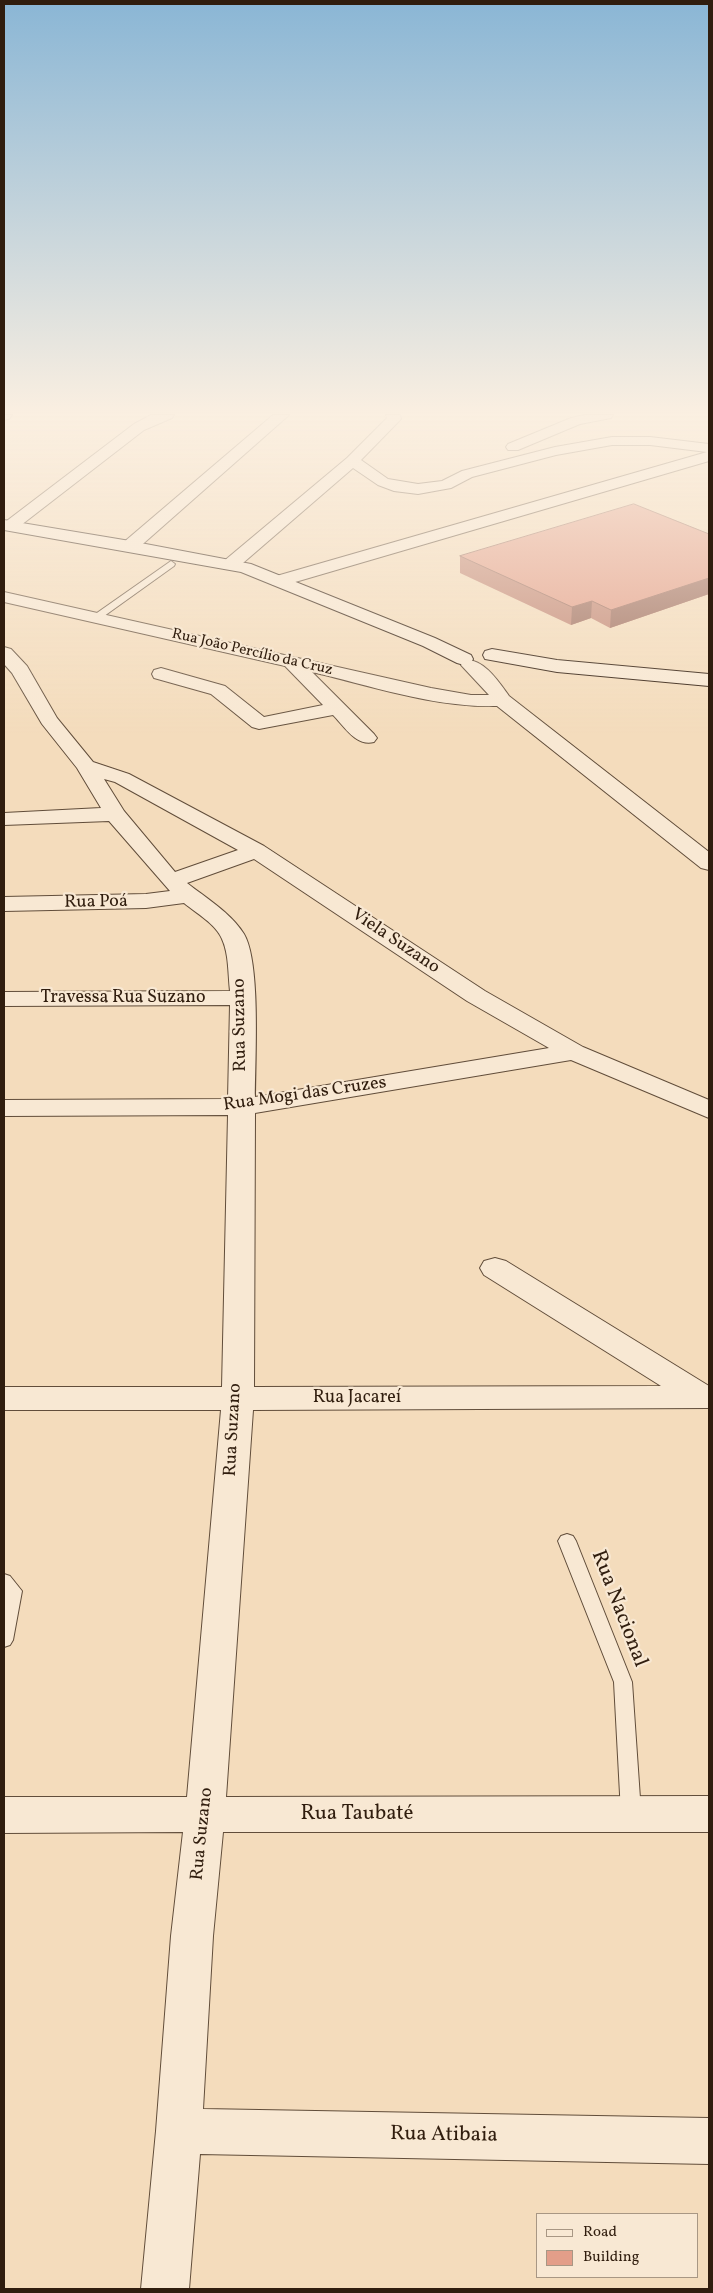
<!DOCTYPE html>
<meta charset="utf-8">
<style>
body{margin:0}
#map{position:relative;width:713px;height:2293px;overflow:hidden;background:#f4dcbc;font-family:Vollkorn,serif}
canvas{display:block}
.frame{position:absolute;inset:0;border:5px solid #301d0e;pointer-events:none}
.legend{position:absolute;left:536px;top:2213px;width:162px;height:65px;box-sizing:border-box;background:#f8e8d3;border:1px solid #a89784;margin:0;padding:6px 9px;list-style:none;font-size:15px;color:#301d0e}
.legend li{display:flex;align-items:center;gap:10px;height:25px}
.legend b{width:25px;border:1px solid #a89784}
</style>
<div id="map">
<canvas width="713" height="2293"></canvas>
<div class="frame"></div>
<ul class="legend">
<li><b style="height:6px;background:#f8e8d3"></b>Road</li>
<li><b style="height:14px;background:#e39e89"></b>Building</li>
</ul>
</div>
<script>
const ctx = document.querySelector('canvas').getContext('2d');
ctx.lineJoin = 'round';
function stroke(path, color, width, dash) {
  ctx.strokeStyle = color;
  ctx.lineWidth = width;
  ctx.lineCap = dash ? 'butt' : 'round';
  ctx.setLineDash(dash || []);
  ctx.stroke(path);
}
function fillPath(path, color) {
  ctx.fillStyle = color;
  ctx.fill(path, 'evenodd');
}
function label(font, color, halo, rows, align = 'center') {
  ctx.font = font + ' Vollkorn,serif';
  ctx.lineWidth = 4.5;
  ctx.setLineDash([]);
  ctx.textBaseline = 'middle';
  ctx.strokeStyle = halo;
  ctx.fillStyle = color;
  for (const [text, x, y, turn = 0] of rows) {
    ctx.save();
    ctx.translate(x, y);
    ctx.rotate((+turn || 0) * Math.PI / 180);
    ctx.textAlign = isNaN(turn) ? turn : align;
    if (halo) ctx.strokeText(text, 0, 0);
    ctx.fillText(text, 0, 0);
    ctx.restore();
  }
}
const lane = new Path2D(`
 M171,561l4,3 -1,2 -74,53h-6v-4z
 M567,1534l6,2 3,5 56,141 9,131 -3,6 -7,3 -7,-3 -3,-6 -7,-131 -56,-141 3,-5z
 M4,1574l6,2 12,15 -9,49 -3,5 -6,2z`);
const street = new Path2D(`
 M4,415h8l-3,4 -5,1z
 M151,415h23l-2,3 -28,12 -128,99h-12v-6l130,-99z
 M273,415h16l-153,135h-12l-2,-4 2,-4z
 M386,415h14l1,4 -40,41 27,19 30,5 24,-3 20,-10 93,-24 57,-10h38l59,7v17l-424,124h-12l-3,-4 3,-4 434,-125 -57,-7h-38l-56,10 -84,22 -21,11 -33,6 -24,-3 -16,-6 -25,-17 -117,101h-12l-2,-4 2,-4 123,-103 40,-40z
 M585,415h28l-2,3 -31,6 -62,26h-10l-2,-3 2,-3 63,-26z
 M4,592l427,96 40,7h18l-28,-30 2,-4c19,-5 36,21 46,35l200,156v18l-8,-2 -204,-162c-62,2 -125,-20 -185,-34l62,62 3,4 -3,4c-18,5 -30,-16 -41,-27l-74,14 -7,-2 -41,-33 -57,-16 -2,-4 2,-4 7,-2 64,18 39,31 59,-12 -38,-39 -281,-64z
 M4,647l7,2 16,17 30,52 36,44 36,12 135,72 221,145 98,56 126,53v18l-138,-58 -316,53 -1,274 407,-1 -177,-111 -4,-7 4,-7 11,-3 11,3 203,125v22l-456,2 -27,387 483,-1v36h-486l-10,104 -10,173 506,9v46l-509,-10 -11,135h-48l15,-158 15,-195 12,-104 -179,1v-36h183l34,-387h-217v-23h218l6,-272 -224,1v-16l224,-1 2,-94 -226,1v-14l226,-1c-2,-17 -1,-37 -8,-52 -6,-15 -26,-26 -38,-36l-38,5 -142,3v-14l142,-3 24,-3 -61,-70 -105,4v-12l97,-5 -24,-40 -35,-44 -30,-51 -8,-9zM104,779l11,3 123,68 -63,22 -51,-61zM254,859l213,142 82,47 -294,49c0,-37 6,-134 -11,-163 -13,-21 -38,-36 -57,-51z`);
const secondary = new Path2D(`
 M4,520l126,21 121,23 184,74 36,17 2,4 -2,4 -7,2 -7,-2 -34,-17 -182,-74 -237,-42z
 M492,649l65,11 152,14v12l-152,-14 -72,-13 -2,-4 2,-4z`);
stroke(lane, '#614d3a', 2);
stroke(street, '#614d3a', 2);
stroke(secondary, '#301d0e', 2);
fillPath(lane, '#f8e8d3');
fillPath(street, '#f8e8d3');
fillPath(secondary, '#f8e8d3');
fillPath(new Path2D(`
 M709,534v60l-99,34 -19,-10 -20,7 -111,-52v-17z`), '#c38876');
fillPath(new Path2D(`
 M709,578v16l-99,34 1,-18z
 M592,601l-1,17 -20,7 1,-18z`), '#9f6f60');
const building = new Path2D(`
 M634,504l75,30v44l-98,32 -19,-9 -20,6 -112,-51z`);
fillPath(building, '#e39e89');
stroke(building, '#9f6f60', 1);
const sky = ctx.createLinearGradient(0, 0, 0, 736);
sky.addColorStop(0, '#8ab6d5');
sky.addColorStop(0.56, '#faefe1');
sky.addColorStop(1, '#faefe100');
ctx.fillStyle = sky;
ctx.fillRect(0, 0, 713, 736);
label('15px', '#301d0e', '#f8e8d3', [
 ["Rua João Percílio da Cruz",252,653,13]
]);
label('18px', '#301d0e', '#f8e8d3', [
 ["Rua Poá",96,903,-1],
 ["Viela Suzano",395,942,34],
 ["Travessa Rua Suzano",123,999],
 ["Rua Suzano",241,1025,-91],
 ["Rua Mogi das Cruzes",305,1095,-8],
 ["Rua Jacareí",357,1399],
 ["Rua Suzano",234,1430,-87],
 ["Rua Suzano",203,1834,-84]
]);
label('21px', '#301d0e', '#f8e8d3', [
 ["Rua Nacional",618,1609,69],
 ["Rua Taubaté",357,1815],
 ["Rua Atibaia",444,2136,1]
]);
</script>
